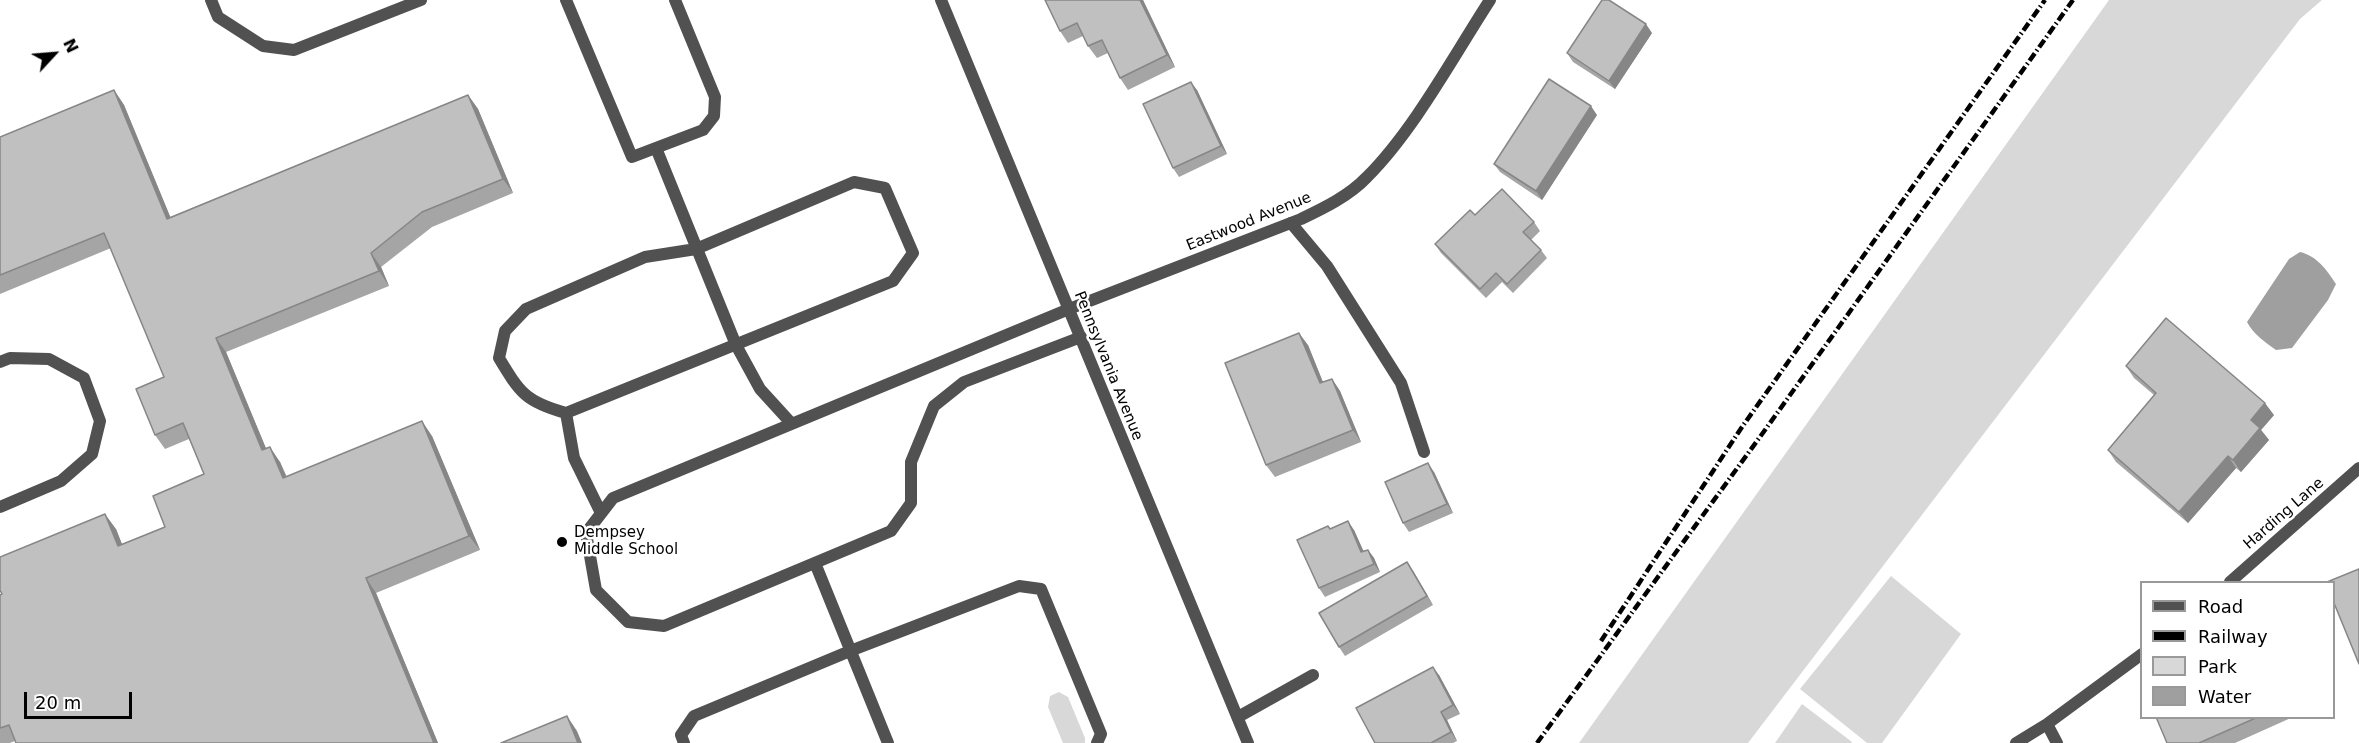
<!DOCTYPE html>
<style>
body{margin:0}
#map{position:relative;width:2359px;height:743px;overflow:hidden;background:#fff;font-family:"DejaVu Sans",sans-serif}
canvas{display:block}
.legend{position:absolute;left:2140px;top:581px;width:195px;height:138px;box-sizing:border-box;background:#fff;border:2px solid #999;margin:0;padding:8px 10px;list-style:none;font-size:18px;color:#000}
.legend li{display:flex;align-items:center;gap:12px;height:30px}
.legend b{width:30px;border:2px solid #999}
.north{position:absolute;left:24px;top:24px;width:60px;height:60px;-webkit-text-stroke:4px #fff;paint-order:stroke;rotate:64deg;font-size:16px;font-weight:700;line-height:24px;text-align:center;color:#000}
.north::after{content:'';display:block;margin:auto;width:21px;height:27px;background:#000;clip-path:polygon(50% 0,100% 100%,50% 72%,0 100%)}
.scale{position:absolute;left:24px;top:692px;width:108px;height:27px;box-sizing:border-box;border:3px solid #000;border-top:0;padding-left:8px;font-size:18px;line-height:21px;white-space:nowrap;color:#000;-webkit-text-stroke:4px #fff;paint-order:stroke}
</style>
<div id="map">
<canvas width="2359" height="743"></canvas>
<ul class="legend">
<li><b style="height:8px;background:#515151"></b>Road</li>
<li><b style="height:8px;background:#000"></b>Railway</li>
<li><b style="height:16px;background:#d8d8d8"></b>Park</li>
<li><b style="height:16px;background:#9f9f9f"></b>Water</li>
</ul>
<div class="north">N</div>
<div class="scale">20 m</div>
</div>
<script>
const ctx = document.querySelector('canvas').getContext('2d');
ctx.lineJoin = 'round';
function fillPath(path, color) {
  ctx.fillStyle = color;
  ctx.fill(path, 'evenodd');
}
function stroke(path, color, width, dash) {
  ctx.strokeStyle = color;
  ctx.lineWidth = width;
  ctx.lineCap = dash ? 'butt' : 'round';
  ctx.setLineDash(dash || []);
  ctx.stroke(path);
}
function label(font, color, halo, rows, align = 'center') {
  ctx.font = font + ' "DejaVu Sans",sans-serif';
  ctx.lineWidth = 5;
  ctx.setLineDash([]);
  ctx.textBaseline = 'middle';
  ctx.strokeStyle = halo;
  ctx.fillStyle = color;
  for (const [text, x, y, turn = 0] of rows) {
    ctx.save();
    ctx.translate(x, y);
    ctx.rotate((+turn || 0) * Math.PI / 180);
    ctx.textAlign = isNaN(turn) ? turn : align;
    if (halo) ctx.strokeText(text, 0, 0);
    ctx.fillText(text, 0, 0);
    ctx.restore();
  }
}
fillPath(new Path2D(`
 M2109,0h213l-22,19 -552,724h-169z
 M1891,576l70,58 -79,109h-15l-67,-54z
 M1059,692l9,5 17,41v5h-22l-15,-36 2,-11z
 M1802,704l50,38 -1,1h-76z`), '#d8d8d8');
fillPath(new Path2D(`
 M2300,252c17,4 27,18 36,32l-8,16 -36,48 -16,2c-11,-8 -23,-16 -29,-28l42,-63z`), '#9f9f9f');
stroke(new Path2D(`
 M211,0l7,17 45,29 31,4 127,-50
 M566,0l66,157 71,-27 11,-14 1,-19 -40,-97
 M656,148l80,197 24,44 31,34
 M854,182l31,6 28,65 -20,28 -327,132c-40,-11 -46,-20 -67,-55l6,-27 21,-22 119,-52 51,-8z
 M1291,223l36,43 74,117 23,69
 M1069,309l-456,189 -27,35 10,57 32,32 36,4 227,-95 20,-28v-41l23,-56 30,-24 117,-45
 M0,362l10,-4 39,1 35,19 16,43 -8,33 -31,27 -61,26
 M566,413l8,45 27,55
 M815,563l73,180
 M1238,717l75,-42
 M684,743l-3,-8 13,-19 156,-65 169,-65 22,3 60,145 -4,9`), '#515151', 12);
stroke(new Path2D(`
 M1069,309l232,-90c23,-11 48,-23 66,-42 47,-47 86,-120 123,-177
 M2230,582l129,-114
 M2047,724l10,19
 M2016,743l31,-19 95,-70`), '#515151', 12);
stroke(new Path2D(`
 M941,0l307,743`), '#515151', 12);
stroke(new Path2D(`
 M1601,641l141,-214 303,-427
 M1537,743l228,-313 308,-430`), '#000', 4.5, [9, 3, 1.5, 3]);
fillPath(new Path2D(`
 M1045,0h98l32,67 -47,23 -8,-12 -12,-25 -11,5 -9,-12 -5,-10 -15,7 -8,-12z
 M1652,33l-37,56 -42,-27 -6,-9z
 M114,90l10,15 46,112 298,-122 10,14 35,84 -81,34 -51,40 8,19 -163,66 40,97 14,13 7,15 145,-41 48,114 -104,43 62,150h-422l-1,-2 -5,2h-10v-148l116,-66 6,15 43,-17 39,-53 -15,-35 -24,10 -10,-14 9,-58 -53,-129 -111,46v-157z
 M1197,90l30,64 -48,23 -6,-9z
 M1597,115l-55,85 -42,-28 -6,-8z
 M1534,222l6,9 -9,9 10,10 6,8 -34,35 -11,-11 -16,16 -45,-45 -6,-9z
 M1308,345l15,37 9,-3 8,12 21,51 -86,35 -9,-12z
 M2126,366l148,49 -13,15 8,10 -28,32 -5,-4 -48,55 -72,-61 -8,-12 46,-55 -20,-17z
 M1434,472l19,41 -44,19 -6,-9z
 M1330,529l24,1 9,21 5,-1 6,8 6,14 -55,25 -6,-9z
 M1413,571l20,34 -88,51 -6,-9z
 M1439,675l21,39 -13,6 10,21 -4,2h-78z
 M2156,717h137l-58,26h-68z`), '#a5a5a5');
fillPath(new Path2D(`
 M1140,0h3l32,67 -8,-12z
 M1646,24l6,9 -37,56 -6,-8z
 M1191,82l6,8 30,64 -6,-8z
 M114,90l10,15 53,128 -10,-14z
 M468,95l10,14 35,84 -10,-14z
 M1591,106l6,9 -55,85 -6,-9z
 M371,253l10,14 8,19 -10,-15z
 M1299,333l9,12 20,50 -8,-12z
 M216,338l10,14 47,113 -11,-15z
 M1332,379l8,12 21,51 -8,-12z
 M2265,403l9,12 -13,15 8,10 -28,32 -8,-12 18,-40z
 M422,421l10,15 48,114 -11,-14z
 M270,447l10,15 13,31 -10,-15z
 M2228,456l8,12 -48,55 -9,-11z
 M1428,463l6,9 19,41 -6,-9z
 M105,514l11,15 12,31 -10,-14z
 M1348,521l6,9 14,31 -7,-9z
 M1368,550l6,8 6,14 -6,-8z
 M1407,562l6,9 20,34 -6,-9z
 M366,578l10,15 62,150h-4z
 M1433,667l6,8 21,39 -7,-9z
 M1441,712l6,8 10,21 -6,-9z
 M567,716l10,15 5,12h-4z`), '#868686');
const building = new Path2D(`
 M1045,0h95l27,55 -47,23 -18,-38 -14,6 -11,-23 -17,8z
 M1602,0h7l37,24 -37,57 -42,-28z
 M1549,79l42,27 -55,85 -42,-27z
 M1191,82l30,64 -48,22 -30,-64z
 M114,90l53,129 301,-124 35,84 -81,33 -51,41 8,18 -163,67 46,112 8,-3 13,31 139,-57 47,115 -103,42 68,165h-418l-7,-18 -9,3v-133l2,-1 -2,-4v-33l105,-43 13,32 47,-19 -12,-31 51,-22 -21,-51 -28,12 -19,-46 28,-12 -60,-144 -104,42v-138z
 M1502,189l32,33 -11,10 18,18 -34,34 -11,-11 -16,16 -45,-45 35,-34 5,5z
 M2166,318l99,85 -14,17 9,8 -27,32 -5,-4 -49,56 -71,-62 48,-57 -30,-27z
 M1299,333l21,50 12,-4 21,51 -87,35 -41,-102z
 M1428,463l19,41 -44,19 -18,-41z
 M1348,521l13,31 7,-2 6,14 -55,24 -22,-48 31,-14 2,3z
 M1407,562l20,34 -88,51 -20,-34z
 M2359,569v95l-25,-61v-21h-7z
 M1433,667l20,38 -12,7 10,20 -20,11h-56l-19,-35z
 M567,716l11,27h-77z
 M2156,717h102l-59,26h-32z`);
fillPath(building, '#c0c0c0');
stroke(building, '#868686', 1.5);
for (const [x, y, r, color] of [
 [562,542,6,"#000"]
]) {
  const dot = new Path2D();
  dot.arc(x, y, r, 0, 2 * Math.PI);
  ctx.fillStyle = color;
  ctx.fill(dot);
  stroke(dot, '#fff', 2);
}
label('15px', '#000', '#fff', [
 ["Eastwood Avenue",1249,222,-22],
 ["Pennsylvania Avenue",1108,366,68],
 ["Harding Lane",2284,514,-41]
]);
label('15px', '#000', '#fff', [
 ["Dempsey",574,533],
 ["Middle School",574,550]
], 'left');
</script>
